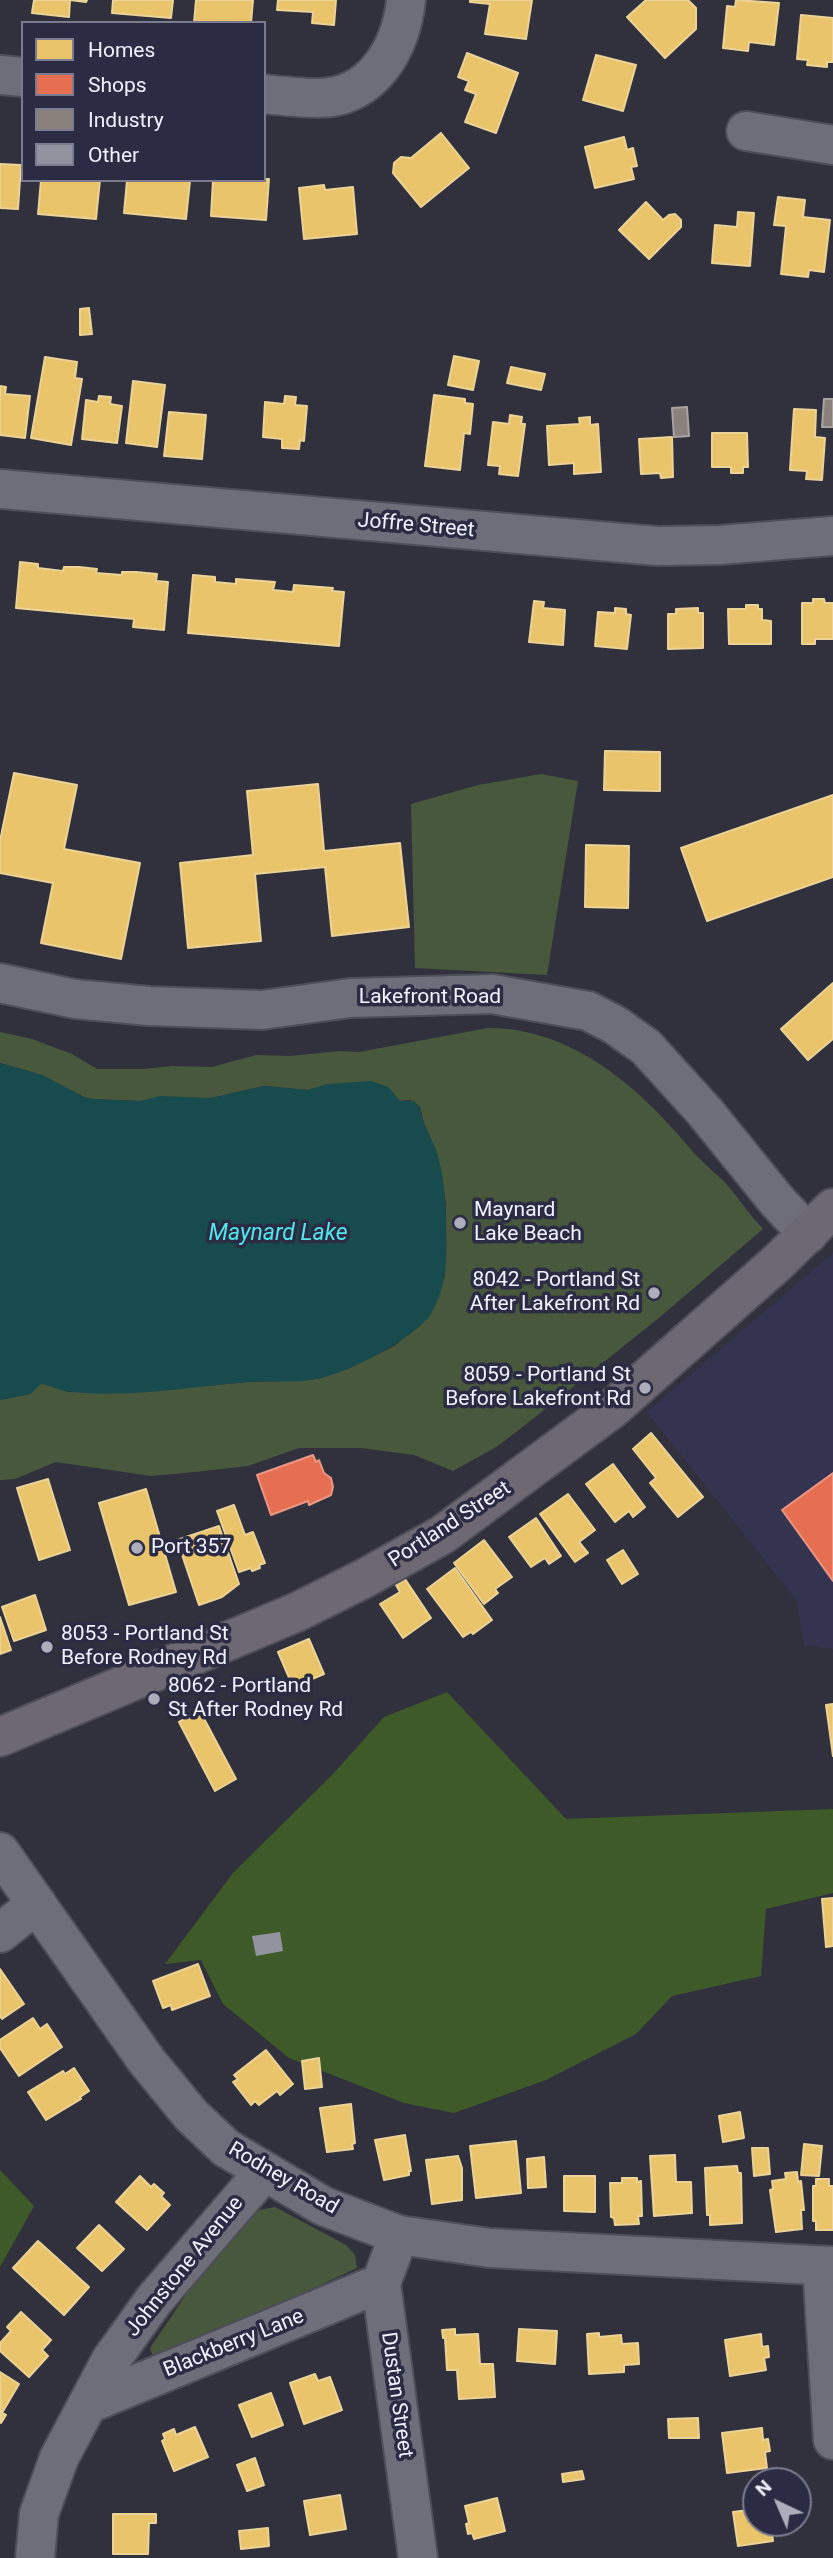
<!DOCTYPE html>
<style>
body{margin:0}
#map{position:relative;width:833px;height:2558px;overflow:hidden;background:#31313e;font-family:Roboto,sans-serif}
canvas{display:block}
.legend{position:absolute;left:21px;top:21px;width:245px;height:161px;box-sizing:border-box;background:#2b2c44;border:2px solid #7a7b8e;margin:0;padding:9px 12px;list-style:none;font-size:21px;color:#f0f2fe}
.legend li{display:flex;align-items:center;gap:14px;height:35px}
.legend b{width:35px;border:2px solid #7a7b8e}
.north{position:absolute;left:742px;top:2467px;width:70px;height:70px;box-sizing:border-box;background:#2b2c44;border:2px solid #7a7b8e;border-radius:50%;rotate:316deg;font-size:19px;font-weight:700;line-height:28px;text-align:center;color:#f0f2fe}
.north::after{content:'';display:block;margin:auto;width:24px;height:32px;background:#adaebb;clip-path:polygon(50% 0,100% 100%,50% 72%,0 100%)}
</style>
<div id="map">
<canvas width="833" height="2558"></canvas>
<ul class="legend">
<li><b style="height:19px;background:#e9c46a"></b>Homes</li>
<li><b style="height:19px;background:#e76f51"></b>Shops</li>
<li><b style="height:19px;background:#8a817c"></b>Industry</li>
<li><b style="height:19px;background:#92939e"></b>Other</li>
</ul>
<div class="north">N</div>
</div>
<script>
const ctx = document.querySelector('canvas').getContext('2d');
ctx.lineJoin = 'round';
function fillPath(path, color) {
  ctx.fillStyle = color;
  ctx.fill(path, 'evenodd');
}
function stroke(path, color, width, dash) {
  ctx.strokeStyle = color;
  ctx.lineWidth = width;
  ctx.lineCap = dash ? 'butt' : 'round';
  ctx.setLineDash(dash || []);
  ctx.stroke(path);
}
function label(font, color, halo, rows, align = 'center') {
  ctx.font = font + ' Roboto,sans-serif';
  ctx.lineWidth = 7;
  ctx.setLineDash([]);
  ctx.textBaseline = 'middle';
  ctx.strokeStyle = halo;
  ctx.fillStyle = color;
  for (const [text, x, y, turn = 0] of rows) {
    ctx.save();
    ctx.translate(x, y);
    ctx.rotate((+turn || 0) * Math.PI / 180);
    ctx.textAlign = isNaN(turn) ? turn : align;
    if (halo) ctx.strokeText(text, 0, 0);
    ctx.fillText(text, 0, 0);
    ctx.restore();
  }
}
fillPath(new Path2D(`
 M833,1253v396l-29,-4 -7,-44 -150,-189z`), '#343451');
fillPath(new Path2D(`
 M541,774l37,7 -31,194 -132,-7 -4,-164 67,-19z
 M488,1028c82,-1 151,59 200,118 13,17 32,29 45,46 10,13 19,25 30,37l-103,88 -126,101 -36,28 -45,25 -39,-16 -53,-7h-62l-51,18 -53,6 -44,4 -95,-14 -41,17 -15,1v-80l30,-6 11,-11 27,9 60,1 121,-11 60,-2 12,-2 29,-10 44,-22 24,-19 13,-14 14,-37 1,-72 -4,-27 -5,-24 -13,-30 -4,-16 -10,-7 -10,1 -12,-14 -60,-3 -20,6 -44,-4 -53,12 -71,3 -47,-2 -9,-2 -42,-22 -42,-12v-31l32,7 40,15 25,15h47l28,-3 40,1 44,-12 34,1 50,-5 19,1z
 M275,2207l71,38 9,10 2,13 -198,92 -7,-6 -2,-6 44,-65 65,-73z`), '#47583c');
fillPath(new Path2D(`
 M447,1692l119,127 267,-10v84l-67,16 -5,67 -89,20 -36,38 -90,46 -92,33 -50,-10 -115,-45 -66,-54 -22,-44 -36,4 68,-91 99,-98 52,-58z
 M0,2170l34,36 -34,61z`), '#3e5a28');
fillPath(new Path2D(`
 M0,1063l42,12 42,22 9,2 47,2 20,-5 51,2 53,-12 44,4 20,-6 43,-3 17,6 12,14h14c7,7 7,13 10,23 4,10 10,19 13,29 7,22 8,46 9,69 1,31 2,65 -16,93 -15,23 -82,57 -109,63 -24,6 -50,2 -74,4 -57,5 -125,17 -181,9 -9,-1 -16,-7 -25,-7l-11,10 -30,6z`), '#184b4e');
const homes = new Path2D(`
 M34,0h53l-1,2 -16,-2 -1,17 -37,-4z
 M113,0h60l-2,18 -59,-5z
 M196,0h57l-2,23h-57z
 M278,0h58l-2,25 -22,-2 1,-11 -36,-2z
 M470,0h62l-6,39 -41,-5 5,-30 -20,-2z
 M646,0h42l8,8v21l-31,29 -38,-41z
 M736,0l43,3 -5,42 -25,-3 -1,9 -25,-3 4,-42 8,1z
 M801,15l32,3v44h-6v5l-20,-2 1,-5 -11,-1z
 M467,53l51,20 -22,60 -31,-11 11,-28 -11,-4 4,-9 -11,-4z
 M596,55l40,10 -13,46 -40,-11z
 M441,133l28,35 -48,39 -28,-34 1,-10 7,-6 10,1z
 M624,137l3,13 6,-2 4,18 -6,1 3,12 -39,9 -10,-41z
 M0,164l21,1 -3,44 -18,-1z
 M264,179h5l-3,41 -55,-4 2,-36z
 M41,180h59l-4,39 -58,-5z
 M127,180l63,1 -4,38 -62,-6z
 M324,185l1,5 28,-3 4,47 -53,5 -5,-51z
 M778,197l27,3 -2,17 27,3 -6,52 -15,-2 -1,7 -27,-3 5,-48 -12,-1z
 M646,202l17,18 6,-5 6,-1 6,6v7l-32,32 -30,-29z
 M738,212l16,1 -4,53 -38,-3 3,-38 22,2z
 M89,308l3,26 -12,1v-26z
 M454,356l25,5 -6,29 -25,-5z
 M45,357l32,5 -2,16 7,1 -11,66 -40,-7z
 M511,367l34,7 -4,16 -34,-7z
 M133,381l32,4 -8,62 -31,-4z
 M0,386l6,1 -1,7 25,2 -5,42 -25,-3z
 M434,395l31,4v4l8,1 -3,30 -6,-1 -4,37 -35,-4z
 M99,396l12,1 -1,7 12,2 -5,37 -35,-4 4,-39 12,2z
 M285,396l11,1 -1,8 12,1 -3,35 -4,-1 -1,9 -17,-1v-9l-19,-2 2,-35 19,2z
 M794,409l22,1 -1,27 10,1 -3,42 -16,-1 1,-8 -17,-1z
 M169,412l37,3 -4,44 -38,-3z
 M510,415l12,2 -1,7h4l-7,52 -19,-2 1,-8 -12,-1 5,-43 16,2z
 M590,417v8l8,-1 3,48 -27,2v-11l-25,2 -2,-39 33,-2 -1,-6z
 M712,433h35l1,34h-5v6h-12v-6h-19z
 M672,437l1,40 -12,1 -1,-5 -19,1 -2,-35z
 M20,562l18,2v4l25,3 1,-4h15l18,2 -1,4 26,2v-3h14l21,2 -1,7 12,1 -4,48 -31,-3 1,-8 -118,-11z
 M193,575l22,2v5l21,2v-5l39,3 -2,8 20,2 1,-7 39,3 -1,3 12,1 -5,54 -151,-13z
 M813,599h11l1,4h8v36h-18v5h-13v-41h11z
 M534,601l10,1 -1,6 22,2 -2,35 -34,-3z
 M746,605h12v4h4v11l9,1v23h-42l-1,-35h18z
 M615,608l11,1v5l5,1 -4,34 -32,-3 3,-34 17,1z
 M698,608v5h5v35l-35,1v-35h8v-5z
 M605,751l55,1v39l-56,-1z
 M14,773l63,12 -13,64 76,14 -19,96 -80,-16 12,-60 -53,-10v-32z
 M318,784l6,67 76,-8 9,84 -77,9 -7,-69 -70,7 6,67 -73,7 -8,-85 73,-8 -6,-64z
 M833,795v82l-126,44 -26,-73z
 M586,845l43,1 -1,62 -43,-1z
 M833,983v56l-25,21 -27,-31z
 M651,1433l52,64 -25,20 -28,-34 6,-5 -23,-29z
 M613,1464l32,43 -12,10 -4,-6 -14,11 -29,-38z
 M48,1479l22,71 -31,10 -22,-72z
 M146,1489l30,103 -47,13 -30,-102z
 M568,1494l27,36 -16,12 9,11 -13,9 -35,-48z
 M234,1505l11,30 8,-3 12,31 -6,2 1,3 -8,3 -1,-3 -12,4 -22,-61z
 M536,1518l25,38 -12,8 -4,-6 -14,9 -22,-30z
 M219,1526l20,58 -17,13 -23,8 -22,-65z
 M484,1540l28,37 -17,12 3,4 -14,11 -30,-41z
 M623,1550l15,24 -16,10 -15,-24z
 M455,1568l37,52 -19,14 -2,-2 -8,5 -36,-48z
 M405,1579l26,39 -28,20 -23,-34 20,-12 -4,-7z
 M35,1595l11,35 -32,11 -12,-34z
 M0,1617l11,33 -11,4z
 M309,1639l15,35 -31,13 -15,-35z
 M833,1704v52l-7,-51z
 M200,1711l36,68 -21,12 -36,-69z
 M833,1898v48l-7,1 -4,-48z
 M198,1964l12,32 -38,14 -1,-5 -8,3 -10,-27z
 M0,1969l24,35 -22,15 -2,-3z
 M33,2018l7,11 7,-5 15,23 -43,29 -19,-28v-8z
 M266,2050l27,34 -13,11 -3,-4 -18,14 -4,-4 -4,4 -18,-23 5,-3 -4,-4z
 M319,2058l3,29 -17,2 -3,-28z
 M74,2068l15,23 -9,6 1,2 -35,21 -18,-28 35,-21 2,3z
 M351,2104l4,39 -3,1 1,5 -26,3 -7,-44z
 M740,2112l4,26 -21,4 -4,-26z
 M405,2135l6,36h-2v4l-25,5 -9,-40z
 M516,2141l5,52 -45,5 -6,-52z
 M804,2144l18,2 -3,30 -18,-1z
 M752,2148h16l2,26 -16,2z
 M675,2155l1,27h15l1,31 -38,3 -4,-60z
 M458,2156l4,12v32l-30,4 -6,-44z
 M544,2157l2,30 -18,1 -1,-29z
 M737,2166l1,7h3l1,50 -32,2v-10h-3l-2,-47z
 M797,2172l1,10 3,-1 3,29h-3l1,19 -26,3 -6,-42 3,-1 -1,-8 14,-2 -1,-6z
 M140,2176l11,11 3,-3 10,9 -3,3 9,9 -23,25 -31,-28z
 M564,2176h31v36l-31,-1z
 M622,2178h15v4l4,-1 1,35h-4l1,8 -24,1 -1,-7 -3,-1 -1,-34h12z
 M816,2179h13v7h4v44h-17v-9h-3v-35h3z
 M99,2225l25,24 -22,22 -25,-23z
 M38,2241l51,46 -25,28 -51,-47z
 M21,2312l30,28 -9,10 6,6 -19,21 -29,-26v-8l11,-12 -4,-4z
 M455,2329v6l23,-1 2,30h13l2,33 -36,2 -2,-29h-10l-2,-32h-2l-1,-8z
 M519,2329l38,2 -2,33 -38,-3z
 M599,2333v4l22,-2 1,9 16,-1 1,21 -15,1v7l-35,2 -2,-40z
 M761,2334l1,13 6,-1 1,11 -5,1 2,12 -36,6 -5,-36z
 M0,2372l19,12 -17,29 4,2 -5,8z
 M315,2374l3,7 12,-4 12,33 -38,14 -14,-41z
 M271,2393l12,32 -31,12 -13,-32z
 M698,2418l1,20h-30l-1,-19z
 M195,2427l13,30 -34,14 -12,-30 3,-2 -2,-5 11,-5 2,6z
 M762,2428l1,12 5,-1 2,12 -5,1 2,16 -40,5 -5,-40z
 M255,2458l9,27 -17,6 -10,-26z
 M582,2471l2,8 -21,3 -1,-8z
 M340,2495l6,34 -36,6 -6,-34z
 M497,2498l8,33 -31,8 -2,-6 -4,1 -2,-10 3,-1 -4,-17z
 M756,2509v14h15l2,18 -35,5 -5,-34z
 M113,2514h43v9h-7l-1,31h-35z
 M268,2528l1,18 -28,3 -2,-18z`);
fillPath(homes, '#e9c46a');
stroke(homes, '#ebd296', 2);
const shops = new Path2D(`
 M313,1455l3,7 3,-2 5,13 7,5 2,9 -2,8 -22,10 -1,-4 -37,14 -14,-40z
 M833,1473v108l-51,-71z`);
fillPath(shops, '#e76f51');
stroke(shops, '#ea9685', 2);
const industry = new Path2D(`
 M824,399h9v28h-11z
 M687,407l2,29 -15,1 -2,-29z`);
fillPath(industry, '#8a817c');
stroke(industry, '#a9a3a3', 2);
fillPath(new Path2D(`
 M280,1932l3,19 -27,5 -4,-20z`), '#92939e');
const minor = new Path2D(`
 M0,75l23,2
 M264,94c18,2 36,4 54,4 55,0 83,-50 88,-98
 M746,131l87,14
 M0,489l657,57 63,-1 113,-9
 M0,983l75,16 74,7 113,4 88,-12 142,-4 96,17 27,14 31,22 59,65 72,89 31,33
 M0,1852l146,208 45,55 35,33 97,58 76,29 91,13 343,18
 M0,1933l37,-29
 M399,2235l-18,48 37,275
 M822,2266l11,174
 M88,2404l293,-121
 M35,2558l4,-44 20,-56 52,-98 43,-60 110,-128`);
const major = new Path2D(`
 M0,1737l297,-125 68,-34 77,-43 170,-126 166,-147 55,-54`);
stroke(minor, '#4e4e58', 42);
stroke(major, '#4e4e58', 42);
stroke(minor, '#6e6e7a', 38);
stroke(major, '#6d6871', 38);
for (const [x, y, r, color] of [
 [460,1223,7,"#adaebb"],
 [654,1293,7,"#adaebb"],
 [645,1388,7,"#adaebb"],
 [137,1548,7,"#adaebb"],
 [47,1647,7,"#adaebb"],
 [154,1699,7,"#adaebb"]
]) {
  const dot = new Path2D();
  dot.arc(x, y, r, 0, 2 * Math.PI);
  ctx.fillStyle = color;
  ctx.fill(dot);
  stroke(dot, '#2b2c44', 2.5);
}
label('21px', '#f0f2fe', '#2b2c44', [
 ["Joffre Street",416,526,5],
 ["Lakefront Road",430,998],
 ["Portland Street",450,1525,-33],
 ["Rodney Road",283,2179,30],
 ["Johnstone Avenue",185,2267,-51],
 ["Blackberry Lane",234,2344,-22],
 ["Dustan Street",396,2395,82]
]);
label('21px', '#f0f2fe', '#2b2c44', [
 ["Maynard",474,1211],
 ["Lake Beach",474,1235],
 ["8042 - Portland St",640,1281,"right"],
 ["After Lakefront Rd",640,1305,"right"],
 ["8059 - Portland St",631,1376,"right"],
 ["Before Lakefront Rd",631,1400,"right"],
 ["Port 357",151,1548],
 ["8053 - Portland St",61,1635],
 ["Before Rodney Rd",61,1659],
 ["8062 - Portland",168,1687],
 ["St After Rodney Rd",168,1711]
], 'left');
label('italic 23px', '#4fe6ed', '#2b2c44', [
 ["Maynard Lake",278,1234]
]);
</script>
